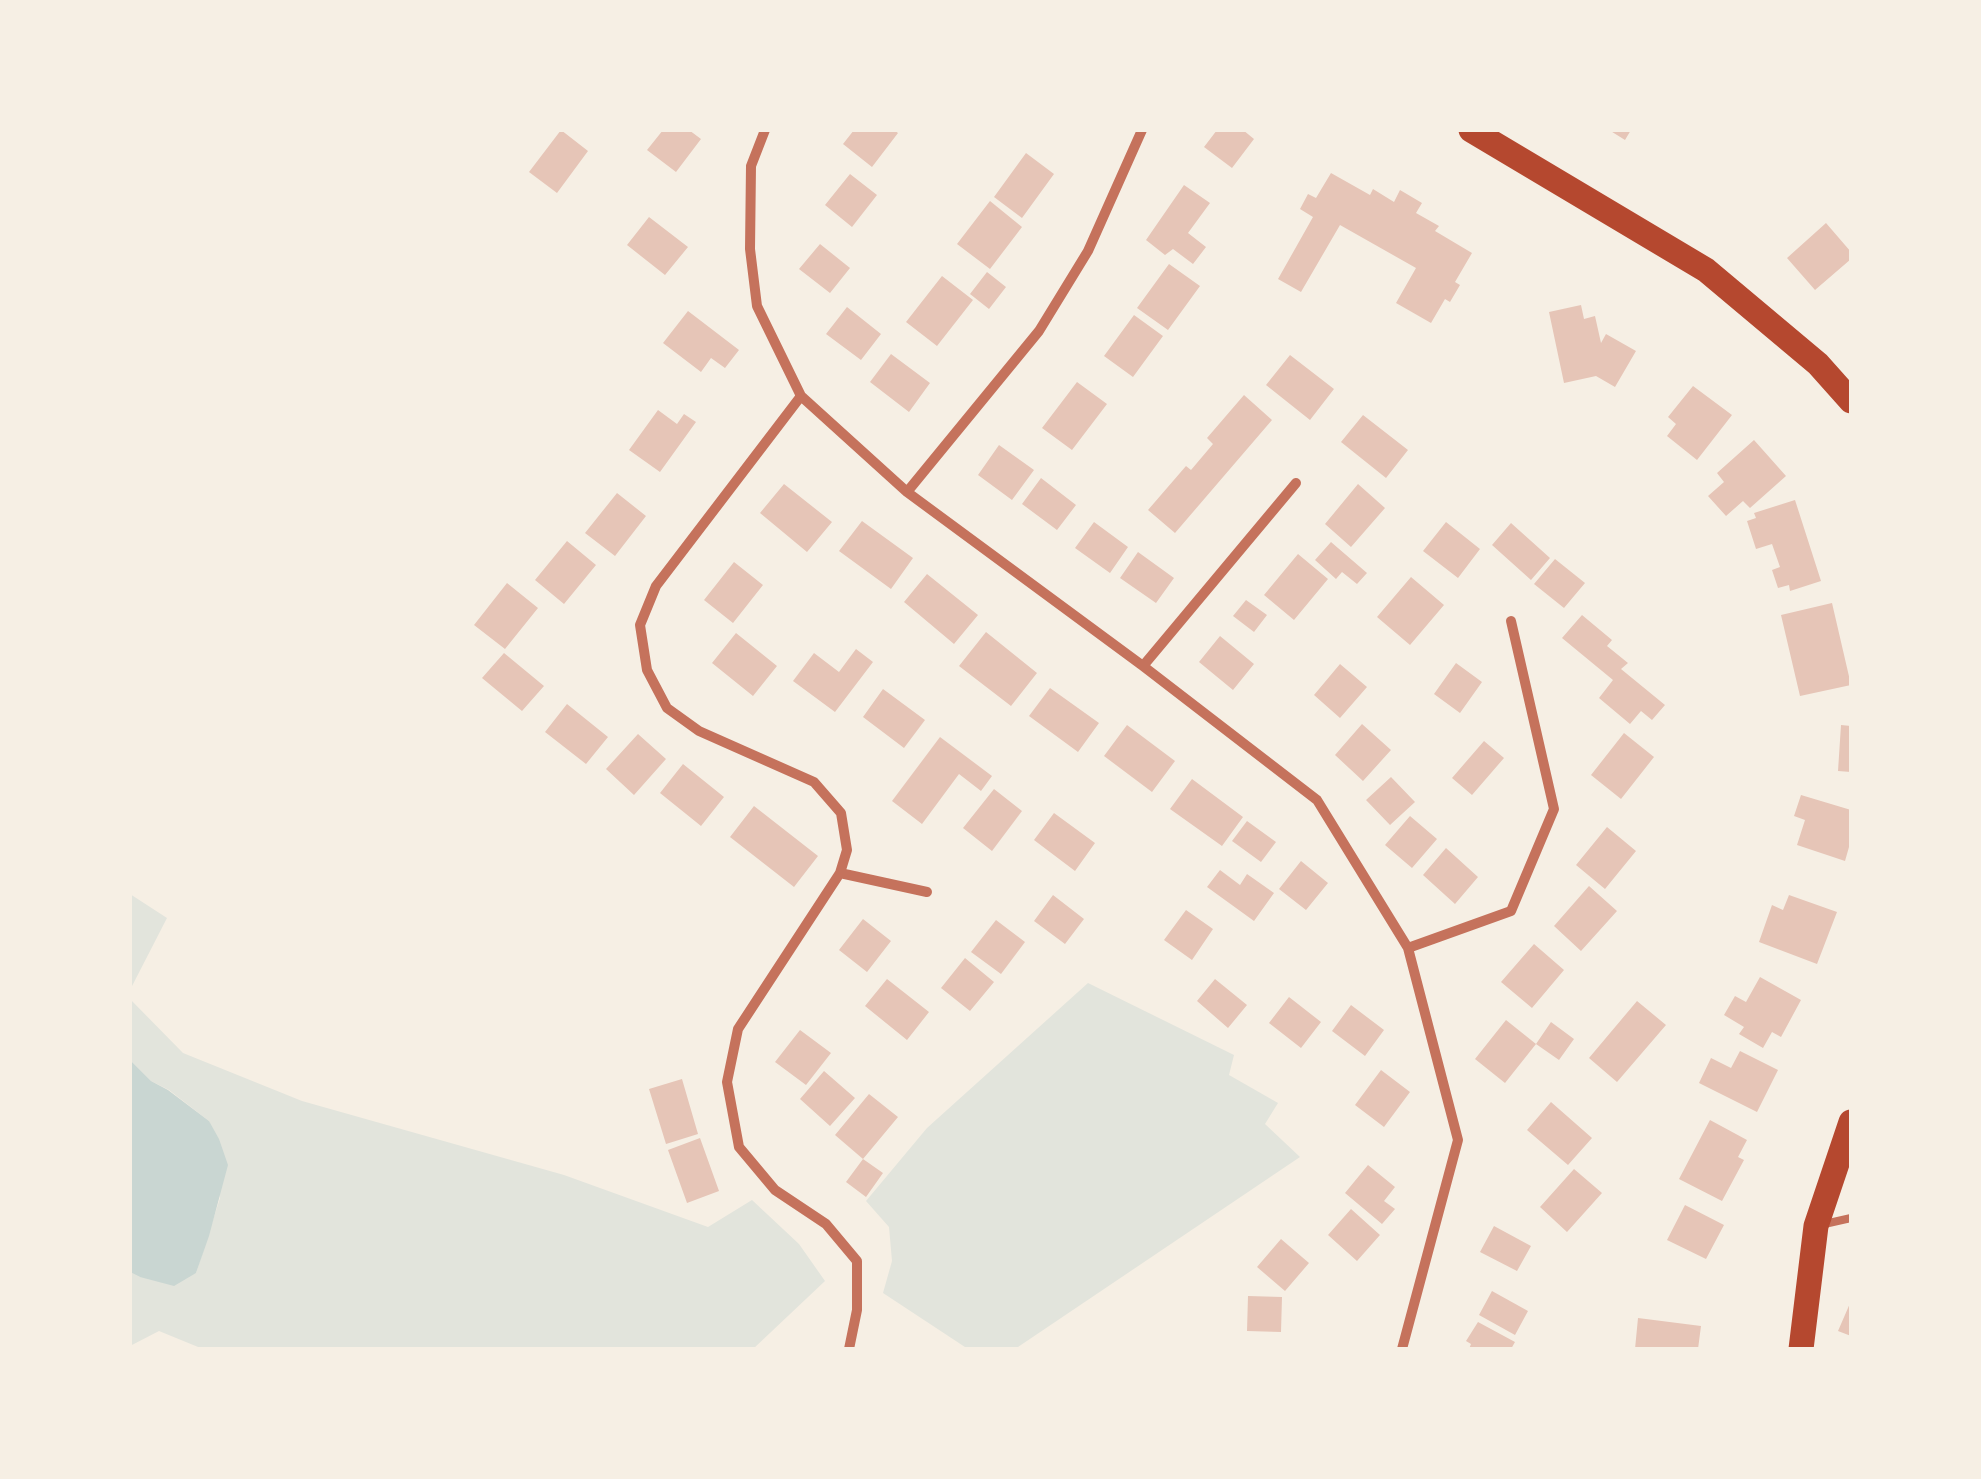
<!DOCTYPE html>
<style>
body{margin:0}
#map{position:relative;width:1981px;height:1479px;overflow:hidden;background:#f6efe4;font-family:Inter,sans-serif}
canvas{display:block}
.frame{position:absolute;inset:0;border:132px solid #f6efe4;pointer-events:none}
</style>
<div id="map">
<canvas width="1981" height="1479"></canvas>
<div class="frame"></div>
</div>
<script>
const ctx = document.querySelector('canvas').getContext('2d');
ctx.lineJoin = 'round';
function fillPath(path, color) {
  ctx.fillStyle = color;
  ctx.fill(path, 'evenodd');
}
function stroke(path, color, width, dash) {
  ctx.strokeStyle = color;
  ctx.lineWidth = width;
  ctx.lineCap = dash ? 'butt' : 'round';
  ctx.setLineDash(dash || []);
  ctx.stroke(path);
}
fillPath(new Path2D(`
 M130,894l37,24 -37,72z
 M1088,983l146,72 -5,20 49,28 -13,21 35,33 -285,192h-47l-85,-56 9,-32 -3,-34 -23,-26 61,-73z
 M130,999l53,54 119,48 262,74 144,52 44,-27 47,44 26,37 -72,68h-550l-44,-18 -29,15v-74l10,5 56,-4 24,-75 -11,-77 -40,-31 -18,-9 -21,-21z`), '#e2e4dc');
fillPath(new Path2D(`
 M130,1060l21,21 17,9 41,31 10,18 9,26 -19,71 -13,37 -22,13 -34,-9 -10,-5z`), '#c9d6d2');
fillPath(new Path2D(`
 M561,130l27,21 -31,42 -28,-21z
 M663,130h26l12,9 -25,33 -29,-22z
 M854,130h40l4,3 -26,34 -29,-23z
 M1217,130h26l11,9 -22,29 -28,-21z
 M1609,130h22l-6,10z
 M1026,153l28,21 -32,44 -28,-21z
 M1331,173l39,22 3,-6 21,13 6,-12 22,13 -6,10 23,13 -4,5 37,22 -17,29 5,3 -10,17 -5,-3 -14,24 -35,-20 20,-35 -76,-43 -39,67 -23,-13 35,-62 -13,-8 8,-15 8,4z
 M850,174l27,21 -25,32 -27,-22z
 M1184,185l26,18 -22,30 18,14 -13,17 -20,-15 -8,6 -19,-15z
 M990,201l32,26 -32,42 -33,-25z
 M649,217l39,30 -23,28 -38,-30z
 M1826,223l25,29v7l-36,31 -28,-32z
 M820,244l30,24 -20,25 -31,-24z
 M1169,264l31,22 -32,44 -31,-22z
 M987,272l19,15 -17,22 -19,-15z
 M942,276l31,24 -36,46 -31,-24z
 M1581,305l3,14 11,-3 6,27 5,-9 30,17 -21,36 -19,-11 -32,7 -15,-71z
 M847,307l34,27 -20,26 -35,-26z
 M688,311l51,39 -14,18 -14,-10 -10,14 -38,-29z
 M1134,315l29,21 -30,41 -29,-21z
 M891,354l39,29 -21,29 -39,-30z
 M1290,355l44,34 -24,31 -44,-35z
 M1077,382l30,22 -35,46 -30,-22z
 M1693,386l39,29 -35,45 -30,-24 9,-12 -8,-7z
 M1244,395l28,25 -97,113 -27,-23 38,-44 5,4 22,-26 -6,-6z
 M658,410l19,14 7,-10 12,8 -36,50 -31,-22z
 M1363,415l45,35 -22,28 -45,-36z
 M1754,440l32,36 -36,32 -7,-7 -17,15 -18,-20 16,-14 -7,-9z
 M999,445l35,25 -22,30 -34,-25z
 M1041,478l35,27 -19,25 -35,-26z
 M784,484l48,38 -25,30 -47,-39z
 M1358,484l27,24 -34,39 -26,-23z
 M617,493l29,23 -31,40 -30,-23z
 M1795,500l26,81 -31,10 -1,-6 -11,3 -6,-18 8,-3 -8,-23 -16,5 -9,-28 9,-3 -2,-5z
 M862,521l51,37 -22,31 -52,-38z
 M1094,522l34,25 -18,26 -35,-25z
 M1446,522l34,27 -22,29 -35,-27z
 M1511,523l39,35 -19,22 -39,-35z
 M567,541l29,24 -32,39 -29,-24z
 M1331,542l36,31 -10,11 -15,-12 -6,7 -21,-19z
 M1138,552l36,26 -18,25 -36,-25z
 M1298,554l30,25 -34,41 -30,-25z
 M1555,559l30,24 -21,25 -30,-24z
 M734,562l29,23 -30,38 -29,-23z
 M927,574l51,41 -24,29 -50,-42z
 M1411,577l33,28 -34,40 -33,-28z
 M507,583l31,25 -33,41 -31,-24z
 M1246,600l21,15 -13,17 -21,-16z
 M1832,603l19,82 -51,11 -19,-81z
 M1582,615l30,25 -5,6 21,17 -7,6 44,36 -13,15 -11,-9 -11,13 -31,-26 14,-18 -51,-42z
 M986,632l51,41 -26,33 -52,-40z
 M736,633l41,33 -24,30 -41,-33z
 M1220,636l34,28 -21,26 -34,-28z
 M856,649l17,13 -38,50 -42,-31 21,-28 25,19z
 M504,653l40,33 -22,25 -40,-33z
 M1456,663l26,19 -22,31 -26,-19z
 M1340,664l27,23 -27,31 -26,-23z
 M1050,688l49,35 -21,29 -49,-36z
 M883,689l42,31 -21,28 -41,-31z
 M567,704l41,33 -22,27 -41,-32z
 M1362,724l29,26 -28,31 -28,-26z
 M1127,725l48,36 -23,31 -48,-36z
 M1841,725l10,1v46l-13,-1z
 M1624,733l30,24 -33,42 -30,-24z
 M638,734l28,25 -32,36 -28,-26z
 M940,737l52,39 -11,15 -22,-17 -37,50 -30,-23z
 M1484,741l20,17 -32,37 -20,-17z
 M683,764l41,33 -23,29 -41,-33z
 M1391,777l24,25 -25,23 -24,-25z
 M1192,779l51,38 -21,29 -52,-37z
 M994,789l28,22 -30,40 -29,-23z
 M1801,795l50,15v30l-6,21 -48,-16 8,-25 -11,-4z
 M754,806l64,50 -24,31 -64,-50z
 M1054,813l41,30 -20,28 -41,-31z
 M1410,816l27,23 -25,29 -27,-23z
 M1247,821l29,21 -15,20 -29,-21z
 M1607,827l29,24 -31,38 -29,-24z
 M1446,848l32,29 -23,27 -32,-29z
 M1301,861l27,22 -22,27 -27,-21z
 M1220,870l20,15 7,-11 27,19 -20,28 -47,-34z
 M1589,886l28,25 -36,40 -27,-25z
 M1053,895l31,24 -19,25 -31,-23z
 M1789,895l48,17 -20,52 -58,-22 13,-37 11,5z
 M1186,910l27,19 -21,31 -28,-20z
 M863,919l28,22 -24,31 -28,-22z
 M996,920l29,22 -24,32 -30,-22z
 M1534,944l30,26 -32,38 -31,-26z
 M965,958l29,24 -24,29 -29,-23z
 M1760,977l41,23 -20,37 -9,-5 -9,16 -24,-14 5,-7 -20,-12 11,-19 11,6z
 M887,979l42,33 -22,28 -42,-34z
 M1215,979l32,26 -19,23 -31,-27z
 M1289,997l32,25 -20,26 -32,-25z
 M1637,1001l29,24 -49,57 -28,-24z
 M1351,1005l33,25 -19,26 -33,-25z
 M1506,1020l30,24 -31,39 -30,-24z
 M1551,1022l23,17 -15,21 -23,-16z
 M800,1030l31,23 -25,32 -31,-23z
 M1740,1051l38,19 -21,42 -58,-29 12,-25 20,10z
 M1381,1070l29,22 -26,35 -29,-22z
 M824,1071l31,27 -25,28 -30,-27z
 M682,1079l16,55 -32,10 -17,-55z
 M869,1094l29,23 -35,42 20,14 -17,24 -20,-15 17,-23 -28,-24z
 M1551,1102l41,36 -24,27 -41,-35z
 M1710,1120l37,20 -9,17 6,3 -22,41 -43,-22z
 M700,1138l19,53 -32,12 -19,-53z
 M1368,1165l27,22 -11,14 11,8 -13,15 -37,-31z
 M1574,1169l28,24 -35,39 -27,-25z
 M1685,1205l39,20 -18,34 -39,-19z
 M1351,1209l29,26 -23,26 -29,-26z
 M1494,1226l37,20 -14,25 -37,-19z
 M1281,1239l28,24 -24,28 -28,-24z
 M1492,1291l36,20 -13,24 -36,-20z
 M1248,1296l34,1 -1,35 -34,-1z
 M1851,1301v35l-13,-5z
 M1638,1318l63,8 -3,23h-63z
 M1478,1322l37,20 -4,7h-42l2,-5 -5,-3z`), '#e6c5b7');
stroke(new Path2D(`
 M1820,1225l31,-7`), '#c5725c', 8);
stroke(new Path2D(`
 M765,130l-14,36 -1,83 7,57 44,90 106,96 236,174 174,134 91,148 50,192 -56,209
 M801,396l-145,190 -16,39 7,45 20,38 32,23 115,51 27,31 6,37 -7,23 -102,156 -11,53 12,65 36,43 51,34 31,37v49l-8,39
 M907,492l132,-161 49,-80 54,-121
 M1143,666l153,-183
 M840,873l87,19
 M1408,948l103,-37 43,-102 -43,-188`), '#c5725c', 10);
stroke(new Path2D(`
 M1471,130l235,140 112,94 33,37
 M1801,1349l15,-123 35,-104`), '#b5482f', 25);
</script>
